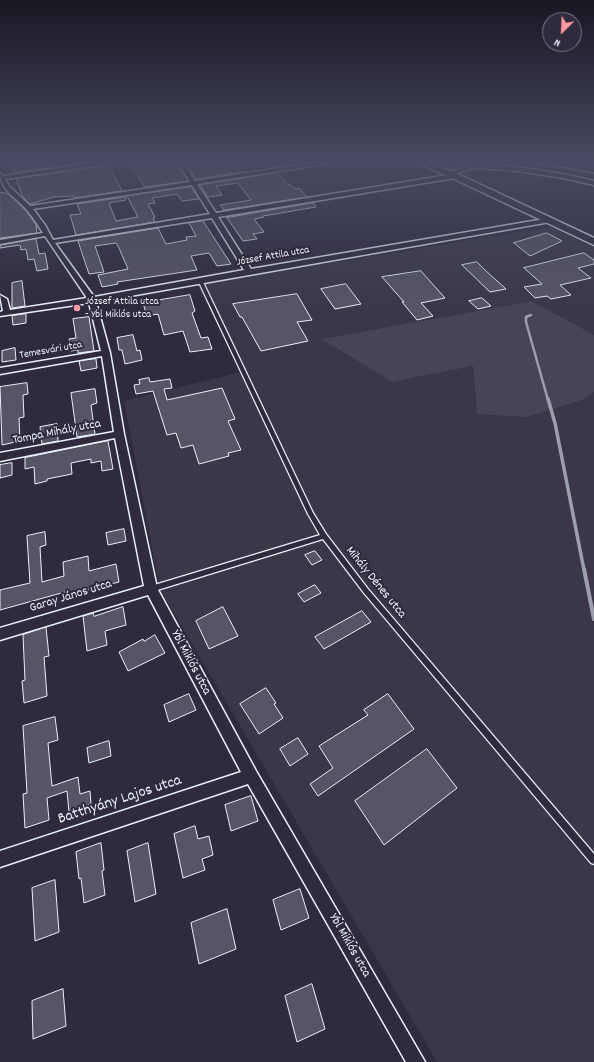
<!DOCTYPE html>
<meta charset="utf-8">
<style>
body{margin:0}
#map{position:relative;width:594px;height:1062px;overflow:hidden;background:#2f2a3d;font-family:Dekko,sans-serif}
canvas{display:block}
.north{position:absolute;left:542px;top:12px;width:40px;height:40px;box-sizing:border-box;background:#2f2a3d;border:1px solid #797a88;border-radius:50%;rotate:204deg;font-size:11px;font-weight:700;line-height:16px;text-align:center;color:#e8f1f8}
.north::after{content:'';display:block;margin:auto;width:14px;height:18px;background:#ff9aa2;clip-path:polygon(50% 0,100% 100%,50% 72%,0 100%)}
</style>
<div id="map">
<canvas width="594" height="1062"></canvas>
<div class="north">N</div>
</div>
<script>
const ctx = document.querySelector('canvas').getContext('2d');
ctx.lineJoin = 'round';
function fillPath(path, color) {
  ctx.fillStyle = color;
  ctx.fill(path, 'evenodd');
}
function stroke(path, color, width, dash) {
  ctx.strokeStyle = color;
  ctx.lineWidth = width;
  ctx.lineCap = dash ? 'butt' : 'round';
  ctx.setLineDash(dash || []);
  ctx.stroke(path);
}
function label(font, color, halo, rows, align = 'center') {
  ctx.font = font + ' Dekko,sans-serif';
  ctx.lineWidth = 4;
  ctx.setLineDash([]);
  ctx.textBaseline = 'middle';
  ctx.strokeStyle = halo;
  ctx.fillStyle = color;
  for (const [text, x, y, turn = 0] of rows) {
    ctx.save();
    ctx.translate(x, y);
    ctx.rotate((+turn || 0) * Math.PI / 180);
    ctx.textAlign = isNaN(turn) ? turn : align;
    if (halo) ctx.strokeText(text, 0, 0);
    ctx.fillText(text, 0, 0);
    ctx.restore();
  }
}
fillPath(new Path2D(`
 M506,161h46v2l42,7v6z
 M551,227l43,21v87l-62,-34 -211,38 71,43 81,-16 4,48 105,-14 12,-8v670h-157l-277,-473 -36,-188 117,-29 -44,-87z`), '#3b3749');
fillPath(new Path2D(`
 M559,161h35v9l-36,-6z
 M532,301l62,34v57l-12,8 -56,17 -49,-3 -4,-48 -81,16 -71,-43z`), '#464455');
stroke(new Path2D(`
 M531,315l-5,2v5l22,78`), '#9c9fab', 2.5);
stroke(new Path2D(`
 M548,399l7,24 29,147`), '#9c9fab', 3.5);
stroke(new Path2D(`
 M584,569l10,50`), '#9c9fab', 4);
const building = new Path2D(`
 M57,161l33,1 -76,11 -2,-8 16,-2 1,3z
 M130,161h46l12,20 -43,6z
 M185,161h47l9,11 -45,7z
 M109,165l13,26 -47,7 -1,-2 -20,1 -24,7 -7,-7 -7,-18z
 M278,173l10,12h3l4,4 4,-1 8,9 -83,13 -4,-5 31,-5 -13,-17 -22,3 6,9 -14,2 -8,-12z
 M191,187l8,12 -17,2 -5,-7 -25,4 3,5 -7,1 7,13 -2,1 2,4 -79,13 -6,-20 11,-1 -4,-10 48,-7 1,3 -17,3 7,18 22,-4 -11,-21z
 M0,192l8,2 18,17 11,15h-1l1,7 -37,5z
 M313,203l3,4 -53,9 1,1 -10,2 10,13 -11,2 4,5 -14,2 -16,-23z
 M203,221l28,43 -14,2 -8,-13 -18,3 6,14 -80,12 1,2 -16,3 -4,-12 30,-6 -9,-21 -3,-5 -21,3 9,26 -15,2 -11,-33 80,-13 8,16 21,-4 -1,-3 10,-1 -7,-13z
 M547,233l15,8 -32,15 -16,-13z
 M36,239l3,15 6,-1 3,16 -11,2 -3,-12 -6,1 -2,-11 -5,1 -1,-5 -20,3v-3z
 M584,253l10,7v4l-16,4 13,10 -31,7 11,10 -20,4 -4,-3 -12,2 -11,-11 18,-3 -18,-16z
 M477,262l9,9 20,18 -16,3 -28,-27z
 M421,271l24,27 -24,5 12,13 -16,4 -15,-18h2l-22,-25z
 M22,281l3,25 -13,2v-25z
 M346,284l15,20 -26,5 -14,-20z
 M297,294l15,26 -15,2 11,19 -47,10 -19,-34h-2l-7,-13z
 M190,295l5,16 -3,2 9,25 7,-1 4,12 -22,3 -7,-21 -19,4 -6,-21 -11,2 -4,-13z
 M482,298l9,8 -13,3 -9,-8z
 M26,314v9l-13,2 -1,-9z
 M89,317l5,34 -16,2v-3l-7,1 -2,-12 7,-1 -3,-19z
 M133,335l4,16 3,-1 2,10 -17,4 -3,-14h-3l-2,-12z
 M15,348l1,12 -14,2v-11z
 M96,359l1,9 -16,3 -2,-10z
 M149,378l1,4 20,-3 2,9 -8,1 3,11 55,-12 13,31 -7,2 13,29 -13,3 1,3 -30,8 -6,-19 -12,3 -5,-15 -9,2 -14,-44 -17,3 -2,-9 6,-1 -1,-4z
 M27,383l1,11 -5,1 1,22 -5,1 1,23 -18,4 -2,-58z
 M95,389l2,14 -6,2 4,29 -18,3 -6,-44z
 M57,424l1,17 -16,3 -2,-17z
 M108,441l5,28 -11,2 -1,-10 -10,2v-4l-20,4 1,11 -25,5v2l-12,3 -1,-17 -9,2v-11z
 M12,463v12l-12,3v-13z
 M124,529l2,12 -18,4 -2,-12z
 M45,532l1,13 -6,2 2,35 22,-6 -1,-14 25,-6 1,15 27,-7 3,18 -53,13 -1,-3 -65,18v-20l30,-7 -3,-47z
 M315,551l7,9 -10,5 -7,-10z
 M315,585l6,8 -17,9 -6,-8z
 M123,607l3,18 -21,6 2,14 -20,6 -4,-35 10,-3 1,3z
 M223,607l15,29 -29,13 -13,-28z
 M362,611l9,11 -47,27 -9,-12z
 M46,627l3,29 -5,1 3,39 -23,7 -2,-22 3,-1 -2,-45z
 M155,635l10,18 -37,18 -9,-19 24,-13 1,2z
 M266,688l10,15 -2,1 9,14 -24,16 -19,-30z
 M189,694l7,16 -27,12 -5,-17z
 M388,694l26,35 -96,67 -8,-12 23,-16 -14,-22 49,-31 -4,-5z
 M55,717l3,23 -10,3 4,43 26,-9 2,17 10,-3 1,13 -22,8 -2,-21 -20,7 2,22 -24,8 -2,-34 4,-1 -4,-67z
 M298,738l10,16 -18,12 -10,-17z
 M109,741l2,15 -22,7 -2,-15z
 M427,749l30,39 -73,57 -29,-44z
 M251,796l7,25 -27,10 -6,-26z
 M195,826l3,13 11,-3 4,19 -11,4 3,11 -22,8 -9,-44z
 M101,843l3,27 -2,1 3,24 -21,8 -3,-25 -2,1 -3,-27z
 M148,843l8,51 -21,8 -8,-51z
 M55,880l4,52 -24,9 -3,-53z
 M300,889l9,29 -28,12 -8,-30z
 M227,909l9,40 -37,15 -8,-41z
 M312,984l13,45 -28,13 -12,-46z
 M63,989l3,37 -33,13 -1,-38z`);
fillPath(building, '#575565');
stroke(building, '#e8f1f8', 1);
const lane = new Path2D(`
 M199,279l3,1 111,233 13,21 42,55 226,265v10l-3,-1 -227,-270 -41,-54 -172,53 -2,-1 -1,-2 1,-2 2,-1 169,-51 -12,-21 -110,-234z`);
const street = new Path2D(`
 M0,161h8l-8,3z
 M109,161h18l-122,18 4,7 21,20 160,-24 -13,-21h6l12,20 130,-20h17l-145,23 19,29 232,-38v-2l24,-9 39,2 52,8 31,7v4l-31,-7 -52,-8 -38,-2 -19,6 4,2 -3,2 -237,39 33,52 299,-51 3,2 -3,2 -454,80 14,51 14,81 33,154 99,183 169,291h-19l-158,-278 -248,83v-16l241,-79 -93,-177 -148,45v-12l144,-42 -29,-148 -115,23v-8l114,-21 -12,-76 -102,18v-6l101,-17 -12,-48 -89,13v-4l3,-1 -3,-16 7,4 3,11 77,-12 -42,-62 -45,8v-4l43,-7c-5,-8 -10,-16 -16,-23 -10,-12 -27,-20 -27,-37l3,3zM192,185l18,29 -157,26 -8,-15 -12,-16zM212,218l32,52 -150,27 -39,-54z`);
const secondary = new Path2D(`
 M413,161h12l33,13 136,64v7l-142,-67z`);
stroke(lane, '#e8f1f8', 2.5);
stroke(street, '#e8f1f8', 3);
stroke(secondary, '#e8f1f8', 3);
fillPath(lane, '#2f2a3d');
fillPath(street, '#2f2a3d');
fillPath(secondary, '#2f2a3d');
stroke(new Path2D(`
 M525,161l69,12`), '#e8f1f8', 1.5);
const sky = ctx.createLinearGradient(0, 0, 0, 310);
sky.addColorStop(0, '#1a1722');
sky.addColorStop(0.52, '#474a62');
sky.addColorStop(1, '#474a6200');
ctx.fillStyle = sky;
ctx.fillRect(0, 0, 594, 310);
for (const [x, y, r, color] of [
 [77,308,4,"#ff9aa2"]
]) {
  const dot = new Path2D();
  dot.arc(x, y, r, 0, 2 * Math.PI);
  ctx.fillStyle = color;
  ctx.fill(dot);
  stroke(dot, '#2f2a3d', 1.5);
}
label('11px', '#e8f1f8', '#2f2a3d', [
 ["József Attila utca",273,257,-10],
 ["Temesvári utca",51,351,-10]
]);
label('11px', '#e8f1f8', '#2f2a3d', [
 ["József Attila utca",85,302],
 ["- Ybl Miklós utca",85,315]
], 'left');
label('13px', '#e8f1f8', '#2f2a3d', [
 ["Tompa Mihály utca",57,433,-11],
 ["Mihály Dénes utca",375,583,51],
 ["Garay János utca",71,597,-17],
 ["Ybl Miklós utca",190,663,62],
 ["Ybl Miklós utca",349,946,60]
]);
label('16px', '#e8f1f8', '#2f2a3d', [
 ["Batthyány Lajos utca",120,801,-18]
]);
</script>
